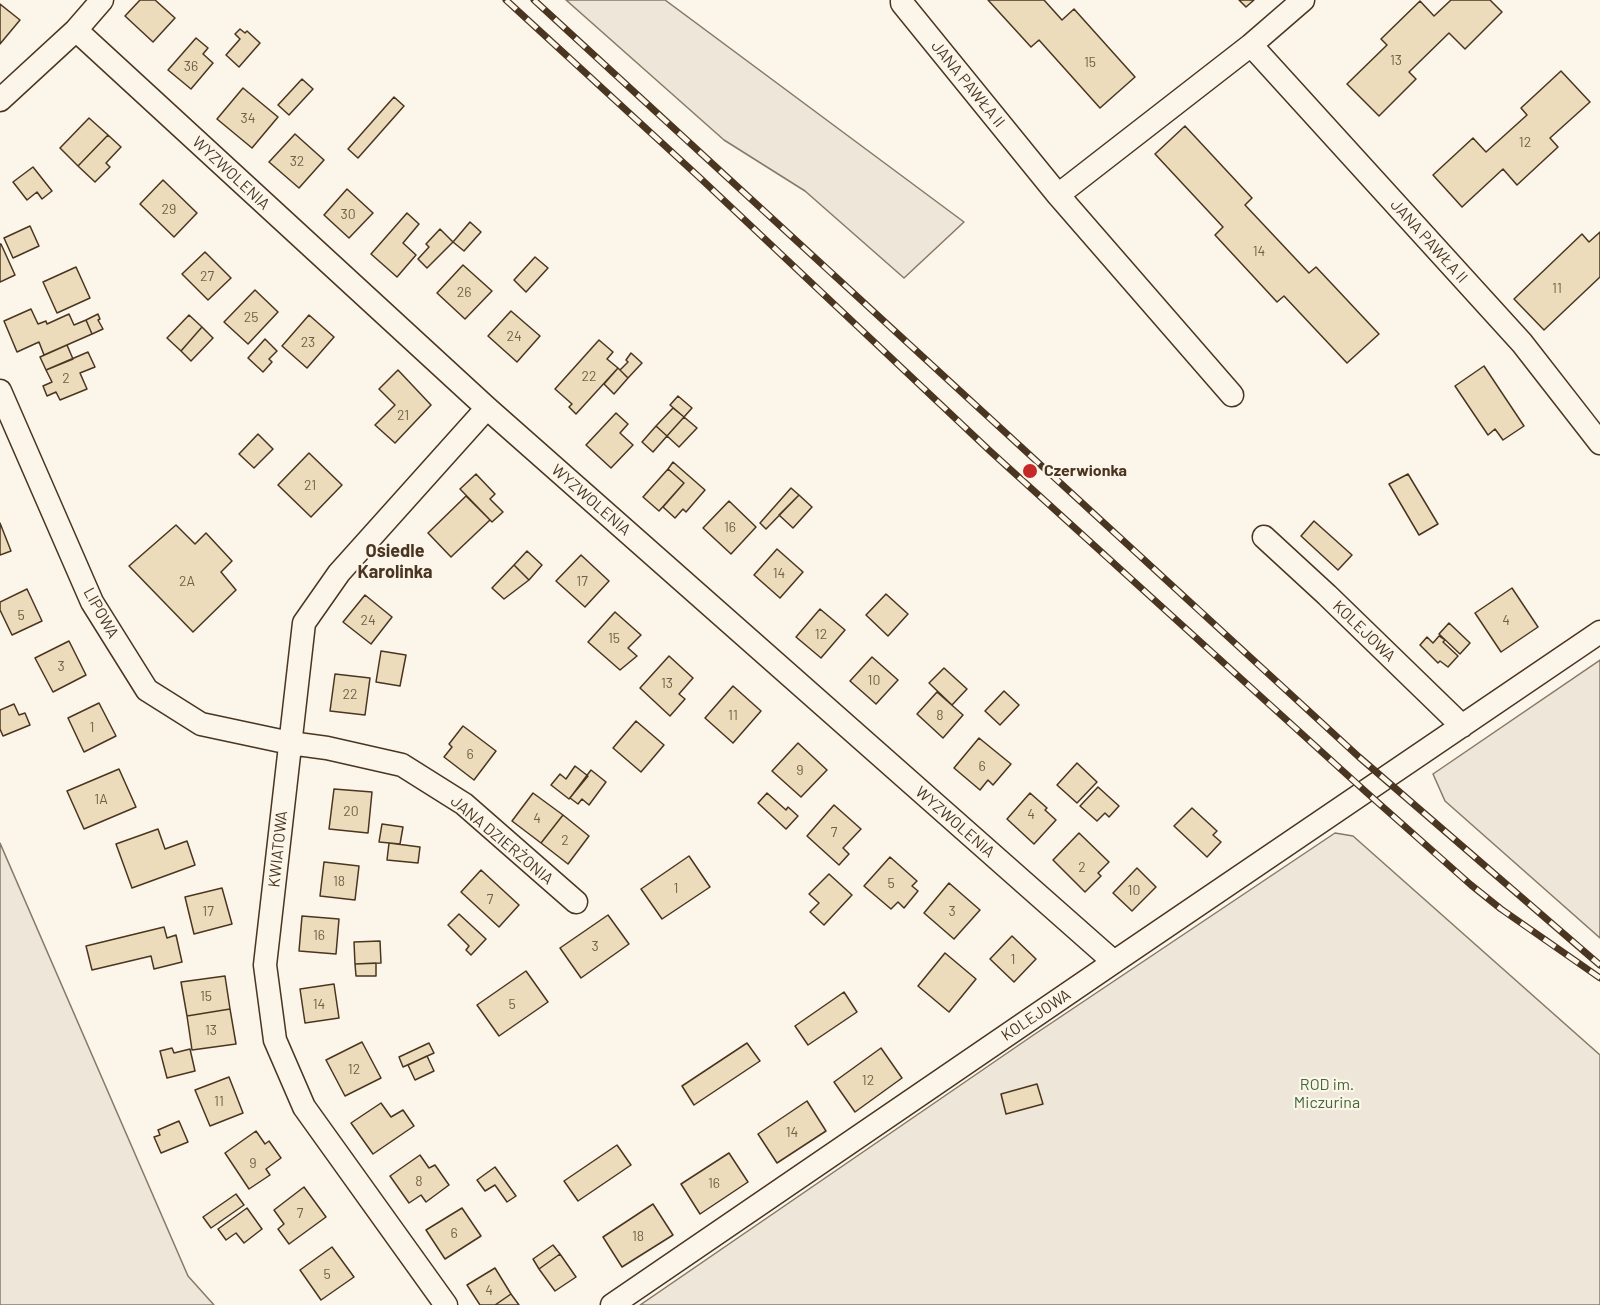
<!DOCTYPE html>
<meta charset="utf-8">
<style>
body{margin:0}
canvas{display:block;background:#fbf6e9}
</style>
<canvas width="1600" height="1305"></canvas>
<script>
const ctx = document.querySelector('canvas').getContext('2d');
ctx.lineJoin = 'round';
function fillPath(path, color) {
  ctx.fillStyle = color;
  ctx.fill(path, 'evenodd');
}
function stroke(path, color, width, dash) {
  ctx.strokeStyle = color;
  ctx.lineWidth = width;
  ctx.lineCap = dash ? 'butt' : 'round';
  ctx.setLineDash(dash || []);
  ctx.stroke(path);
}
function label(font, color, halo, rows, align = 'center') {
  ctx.font = font + ' Barlow,sans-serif';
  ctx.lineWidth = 4.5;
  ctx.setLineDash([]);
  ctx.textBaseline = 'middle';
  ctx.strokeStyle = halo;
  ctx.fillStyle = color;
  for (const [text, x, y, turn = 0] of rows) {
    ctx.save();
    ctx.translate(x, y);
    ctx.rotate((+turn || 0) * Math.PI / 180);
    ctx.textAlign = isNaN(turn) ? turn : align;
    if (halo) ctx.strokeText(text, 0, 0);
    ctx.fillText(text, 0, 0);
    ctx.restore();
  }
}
const green = new Path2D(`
 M566,0h99l299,222 -60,56 -99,-87 -81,-51z
 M1600,660v278l-155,-137 -12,-27z
 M1335,833l18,3 247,219v250h-960l392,-269z
 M0,843l188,433 26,29h-214z`);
fillPath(green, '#ede6d9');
stroke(green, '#887966', 1.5);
const building = new Path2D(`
 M140,0h15l20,18 -22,24 -28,-26z
 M988,0h56l18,20 12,-11 61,68 -35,31 -61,-68 -8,7z
 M1239,0h15l-8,7z
 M1451,0h39l12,12 -37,37 -16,-16 -40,39 7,7 -37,37 -32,-32 40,-39 -6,-6 39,-38 14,15z
 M0,4l20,16 -20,24z
 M240,29l5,4 2,-2 13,12 -21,24 -13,-12 14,-16 -5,-5z
 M196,38l12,10 -5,6 10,9 -22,26 -23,-19z
 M1561,71l29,31 -40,36 8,9 -41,38 -14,-16 -41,38 -29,-32 40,-37 13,14 41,-37 -6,-7z
 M302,79l11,10 -24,26 -11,-10z
 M243,88l35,29 -26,31 -35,-29z
 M394,97l10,9 -46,52 -10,-9z
 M89,118l19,17 -30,31 -18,-18z
 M1185,126l67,72 -7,7 64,68 7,-6 63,67 -32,29 -63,-67 -7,6 -62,-67 8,-8 -68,-73z
 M295,134l29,26 -25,28 -30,-26z
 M108,135l13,12 -15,16 4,4 -15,15 -17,-16z
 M33,167l19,24 -10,8 -5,-7 -10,8 -14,-18z
 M163,180l34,33 -23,24 -34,-33z
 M347,189l26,24 -24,25 -25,-23z
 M407,213l12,11 -16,19 13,12 -19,22 -26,-23z
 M470,222l11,10 -17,19 -11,-9z
 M30,226l9,20 -26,12 -9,-20z
 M440,229l13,13 -26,26 -9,-9 11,-12 -3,-3z
 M1600,232v45l-56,53 -30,-31 68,-65 7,8z
 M0,244h1l14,31 -15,7z
 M205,252l26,26 -23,22 -26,-26z
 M535,257l13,11 -22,24 -12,-12z
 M463,265l29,26 -27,28 -28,-26z
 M76,267l14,31 -33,15 -14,-31z
 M255,290l23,22 -30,32 -24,-22z
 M31,309l7,15 8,-3 1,3 22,-10 5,11 12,-5 6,14 -48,21 -5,-13 -22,10 -13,-31z
 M511,311l29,25 -23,26 -29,-26z
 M98,314l2,5 -2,1 5,9 -11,5 -6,-14z
 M189,315l13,12 -21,24 -14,-13z
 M309,315l25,22 -27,31 -25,-22z
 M202,327l11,11 -22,23 -10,-10z
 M265,339l12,12 -8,8 3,3 -9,10 -15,-14z
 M599,340l14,12 -6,7 11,9 -42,46 -7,-7 3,-3 -17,-15z
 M67,345l6,14 -27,11 -6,-13z
 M88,352l7,15 -15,6 7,16 -27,11 -4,-8 -9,4 -4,-10 9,-4 -6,-12z
 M631,353l11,10 -14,15 -8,-8 8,-8 -2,-2z
 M1484,366l40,60 -21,14 -8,-11 -7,6 -33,-49z
 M618,368l10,10 -14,16 -10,-10z
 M398,370l33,35 -36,38 -20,-18 20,-20 -16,-16z
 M678,396l14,12 -8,9 -14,-12z
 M673,408l11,9 -17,19 -11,-10z
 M616,413l12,11 -8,9 13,12 -22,23 -25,-23z
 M684,417l13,11 -18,19 -12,-11z
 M656,426l11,10 -14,16 -11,-10z
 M258,434l15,15 -19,19 -15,-14z
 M309,453l33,32 -31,32 -33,-32z
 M673,462l32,28 -19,22 -3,-3 -8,9 -12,-11 21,-24 -16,-14z
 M668,469l16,14 -25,28 -16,-14z
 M476,474l19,20 -5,5 13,13 -11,10 -32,-33z
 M1408,474l30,50 -19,11 -30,-51z
 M791,488l8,7 -33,34 -6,-6z
 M799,495l13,12 -19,21 -14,-13z
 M466,496l24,24 -39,37 -23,-24z
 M729,501l27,26 -25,27 -28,-26z
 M1314,521l38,34 -14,15 -37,-34z
 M0,523l11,28 -11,4z
 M176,525l19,19 11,-11 26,28 -11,11 15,18 -43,42 -64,-66z
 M777,549l26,23 -23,26 -26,-23z
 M527,551l15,14 -13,15 -15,-15z
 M581,555l28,26 -24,26 -29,-26z
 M514,565l15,15 -25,19 -12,-11z
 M1512,588l26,39 -37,25 -26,-39z
 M27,589l15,32 -30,14 -12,-25v-8z
 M886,594l22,20 -20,22 -22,-21z
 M365,595l27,22 -21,27 -28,-22z
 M820,609l25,21 -24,28 -25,-21z
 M615,612l26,23 -13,13 9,8 -17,14 -32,-28z
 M1449,623l21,20 -10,11 -21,-20z
 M1439,636l6,4 -2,2 15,14 -10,11 -8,-6 -2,2 -18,-18 7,-8 6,6z
 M69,641l17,34 -33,17 -18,-34z
 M381,651l25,4 -6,31 -24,-4z
 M669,656l24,22 -14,16 6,5 -15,17 -30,-28z
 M872,657l26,23 -22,24 -26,-23z
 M944,668l23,21 -15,16 -23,-22z
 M335,674l35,4 -5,37 -35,-4z
 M733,686l28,25 -28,32 -28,-25z
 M1004,691l15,14 -19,20 -15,-14z
 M937,692l26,23 -20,23 -26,-24z
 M99,703l17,33 -32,16 -16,-34z
 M14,704l5,11 6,-2 5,12 -27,11 -3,-7v-19z
 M636,721l28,24 -23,27 -28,-24z
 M463,726l33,25 -22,29 -30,-23 8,-10 -3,-3z
 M979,738l32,26 -18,21 -5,-5 -8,10 -26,-22z
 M798,743l29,27 -26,27 -29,-26z
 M1077,763l20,19 -20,21 -20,-18z
 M575,766l13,10 -19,23 -18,-14 9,-11 6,5z
 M119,769l17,38 -52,22 -17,-38z
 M591,770l15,12 -17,23 -7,-6 -4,5 -8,-6z
 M1098,787l21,19 -10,11 -4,-4 -8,8 -17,-15z
 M334,789l38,3 -4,41 -39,-4z
 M533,793l30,22 -22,28 -29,-22z
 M767,793l19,17 2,-3 10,9 -12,13 -28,-26z
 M1030,793l17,15 -2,2 11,10 -22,24 -27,-25z
 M834,805l27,24 -18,19 6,6 -10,11 -32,-29z
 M1192,808l25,23 -4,4 8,7 -14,15 -33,-31z
 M563,815l26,21 -21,28 -27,-21z
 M382,824l21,3 -3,17 -21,-2z
 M158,829l7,20 22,-8 8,24 -63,23 -16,-44z
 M1079,833l30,29 -11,11 3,3 -16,16 -32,-32z
 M389,843l31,4 -2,16 -31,-3z
 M689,856l21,31 -48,32 -21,-30z
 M890,857l27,24 -5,5 6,5 -14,17 -6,-6 -7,7 -27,-23z
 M324,862l35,4 -4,34 -35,-4z
 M1137,868l19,19 -24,24 -19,-18z
 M481,870l38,35 -20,22 -38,-35z
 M829,874l23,21 -28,30 -14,-13 9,-9 -10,-9z
 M949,883l31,27 -26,29 -30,-26z
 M222,888l10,36 -38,10 -9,-37z
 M459,914l27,25 -15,16 -5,-5 3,-4 -21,-21z
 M608,915l21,29 -48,34 -21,-30z
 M302,916l37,3 -3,35 -37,-3z
 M164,927l3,11 9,-3 6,27 -28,7 -3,-13 -59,14 -6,-24z
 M1012,936l24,23 -22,23 -24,-23z
 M380,941l1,22 -26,1 -1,-22z
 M945,953l31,26 -27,33 -31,-26z
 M376,963v13h-20l-1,-12z
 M526,971l22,31 -49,34 -22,-31z
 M225,976l5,33 -43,7 -6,-34z
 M334,984l5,34 -34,5 -5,-34z
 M844,992l13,20 -49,33 -13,-19z
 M230,1009l6,35 -44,6 -5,-34z
 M362,1042l19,36 -36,18 -19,-36z
 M429,1043l5,10 -31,14 -4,-10z
 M747,1043l13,18 -66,44 -12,-19z
 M172,1048l2,5 16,-4 5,22 -28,7 -7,-27z
 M881,1048l21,30 -47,34 -21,-30z
 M427,1056l7,15 -19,9 -7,-15z
 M229,1077l14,36 -33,13 -15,-36z
 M1037,1084l6,20 -37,10 -5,-20z
 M807,1101l19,30 -49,32 -19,-29z
 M381,1103l10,14 12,-7 11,16 -41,28 -22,-31z
 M179,1121l9,21 -27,11 -7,-16 6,-2 -2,-5z
 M256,1131l9,13 4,-3 12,17 -15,11 4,6 -21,14 -24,-36z
 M617,1145l14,20 -53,36 -14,-20z
 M729,1153l19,29 -48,32 -19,-30z
 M420,1155l9,13 6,-3 14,20 -23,17 -5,-7 -12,8 -19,-27z
 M495,1167l21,29 -9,6 -12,-17 -10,6 -8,-11z
 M304,1187l22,30 -37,27 -11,-15 6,-5 -10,-14z
 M236,1194l8,11 -33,23 -8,-11z
 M653,1204l20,31 -51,32 -19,-30z
 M247,1208l15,21 -18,14 -8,-10 -10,7 -8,-11z
 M462,1208l19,28 -36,23 -19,-29z
 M553,1245l7,9 -21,15 -6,-10z
 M332,1247l22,30 -33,23 -21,-30z
 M560,1254l16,23 -21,14 -16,-22z
 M495,1268l16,26 -16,11h-15l-13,-20z
 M511,1294l8,11h-24z`);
fillPath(building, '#ecdcbc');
stroke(building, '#4a3520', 1.5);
const street = new Path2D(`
 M902,0v3l156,192 193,-150
 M1303,0l-52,45 271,298 78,100
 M76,30l411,378 627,554
 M0,100l76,-70 26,-30
 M1058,195l174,200
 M0,391l92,211 55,88 54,34 89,19 37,5 75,17 62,39 112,98
 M1264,537l63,58 135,131
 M446,1305l-142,-198 -29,-67 -10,-75 39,-342 35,-50 148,-165
 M612,1305l502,-343 486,-330`);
stroke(street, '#4a3520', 25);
stroke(street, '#fbf6e9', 22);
const rail = new Path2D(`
 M506,0l193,177 291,274 376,341 105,93 30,24 99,69
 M534,0l825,757 241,208`);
stroke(rail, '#4a3520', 7);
stroke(rail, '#fbf6e9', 4.5, [14]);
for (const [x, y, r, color] of [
 [1030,471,8,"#c62828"]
]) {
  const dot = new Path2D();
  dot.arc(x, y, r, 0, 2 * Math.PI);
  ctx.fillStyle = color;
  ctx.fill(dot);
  stroke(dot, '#fbf6e9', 2);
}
label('14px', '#725f47', null, [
 ["13",1396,60],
 ["15",1090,62],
 ["36",191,66],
 ["34",248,118],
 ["12",1525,142],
 ["32",297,161],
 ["29",169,209],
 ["30",348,214],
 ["14",1259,251],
 ["27",207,276],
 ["11",1557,288],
 ["26",464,292],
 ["25",251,317],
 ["24",514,336],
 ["23",308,342],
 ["22",589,376],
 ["2",66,378],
 ["21",403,415],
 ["21",310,485],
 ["16",730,527],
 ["14",779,573],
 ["2A",187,581],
 ["17",582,581],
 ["5",21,615],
 ["24",368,620],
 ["4",1506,620],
 ["12",821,634],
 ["15",614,638],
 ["3",61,666],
 ["10",874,680],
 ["13",667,683],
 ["22",350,694],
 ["11",733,715],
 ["8",940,715],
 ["1",92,727],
 ["6",470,754],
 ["6",982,766],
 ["9",800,770],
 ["1A",101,799],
 ["20",351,811],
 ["4",1031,814],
 ["4",537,818],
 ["7",834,832],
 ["2",565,840],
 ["2",1082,867],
 ["18",339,881],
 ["5",891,883],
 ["1",676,888],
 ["10",1134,890],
 ["7",490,899],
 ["17",208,911],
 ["3",952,911],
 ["16",319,935],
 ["3",595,946],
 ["1",1013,959],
 ["15",206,996],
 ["14",319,1004],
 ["5",512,1004],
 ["13",211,1030],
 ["12",354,1069],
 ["12",868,1080],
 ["11",219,1101],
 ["14",792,1132],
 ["9",253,1163],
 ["8",419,1181],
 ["16",714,1183],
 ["7",300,1213],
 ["6",454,1233],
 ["18",638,1236],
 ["5",327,1274],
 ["4",489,1290]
]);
label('16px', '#4a3520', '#fbf6e9', [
 ["JANA PAWŁA II",968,84,51],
 ["WYZWOLENIA",231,173,43],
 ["JANA PAWŁA II",1429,241,48],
 ["WYZWOLENIA",591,500,41],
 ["LIPOWA",101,613,61],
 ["KOLEJOWA",1364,631,44],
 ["WYZWOLENIA",955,822,41],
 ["JANA DZIERŻONIA",502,840,40],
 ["KWIATOWA",278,849,-84],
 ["KOLEJOWA",1036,1015,-34]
]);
label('bold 16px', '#4a3520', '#fbf6e9', [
 ["Czerwionka",1044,471]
], 'left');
label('16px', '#436837', '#fbf6e9', [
 ["ROD im.",1327,1085],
 ["Miczurina",1327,1103]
]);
label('bold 18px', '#4a3520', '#fbf6e9', [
 ["Osiedle",395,551],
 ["Karolinka",395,572]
]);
</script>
